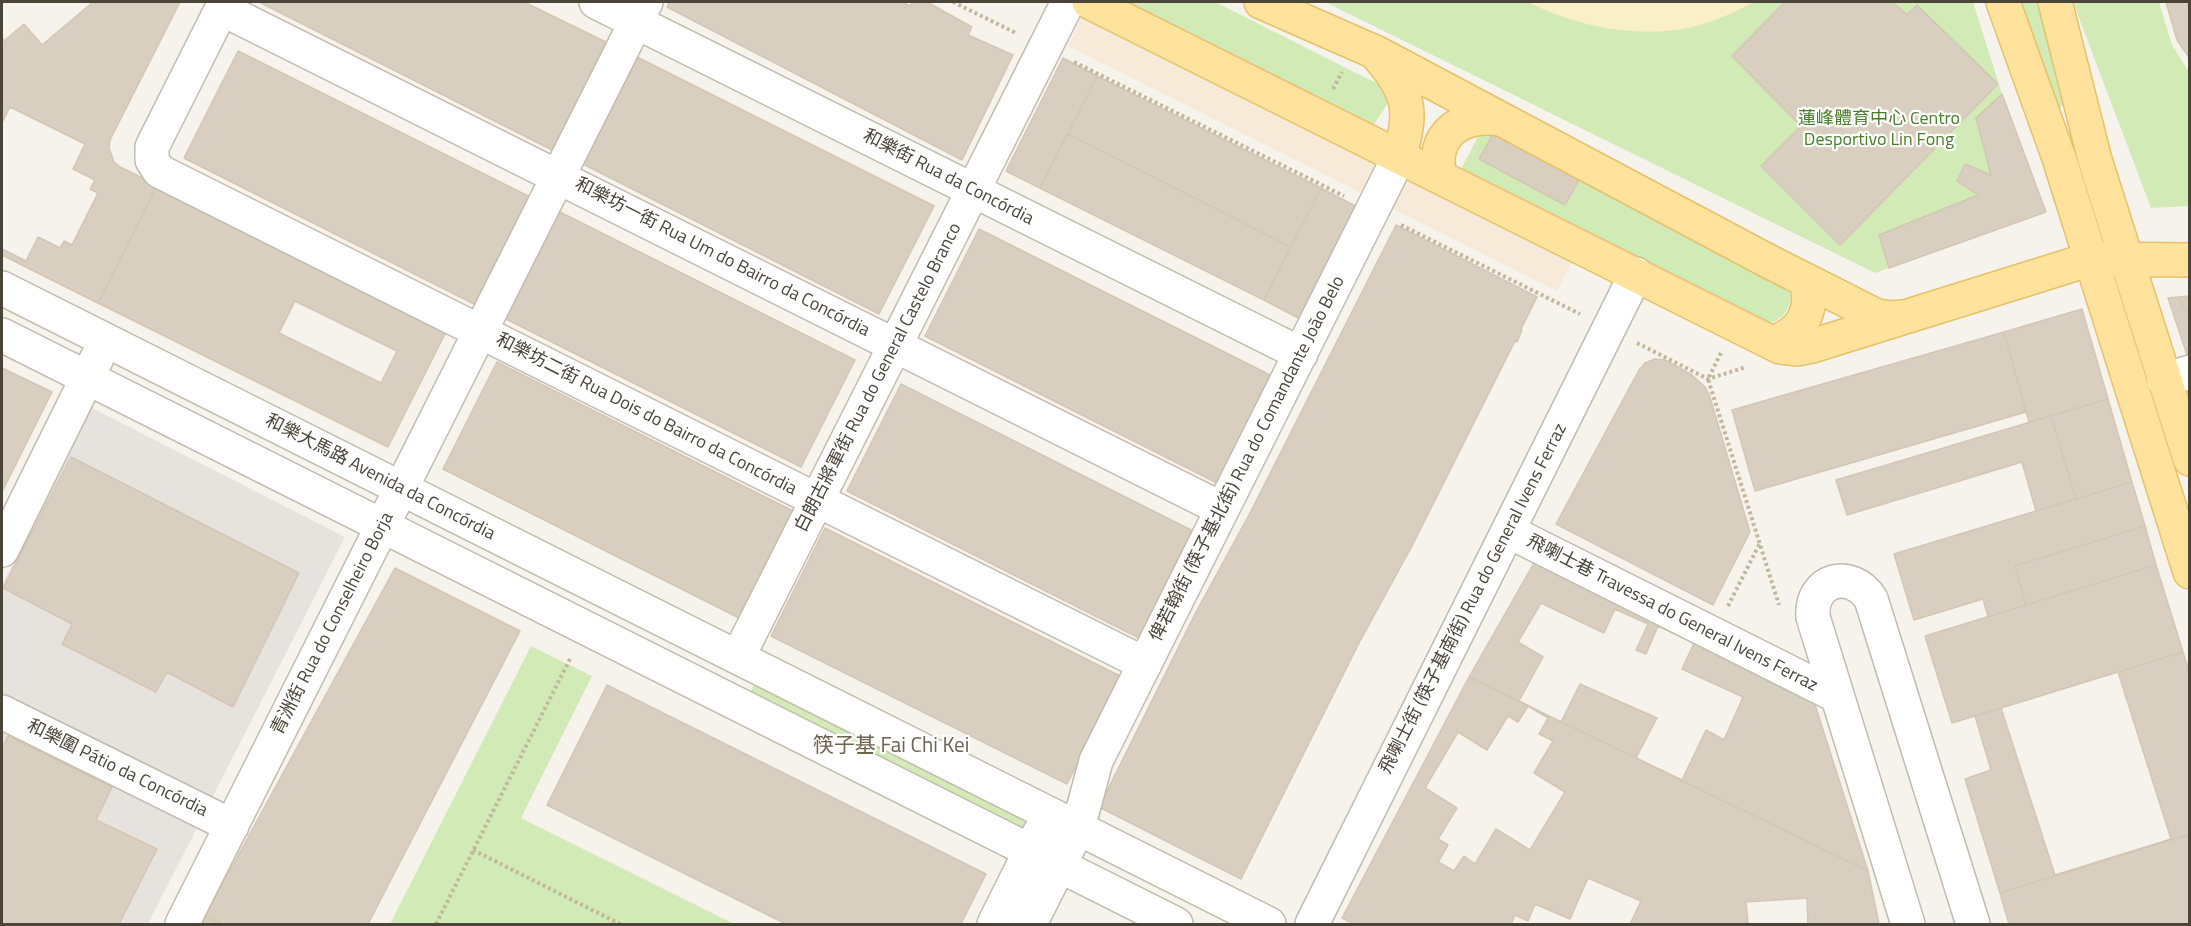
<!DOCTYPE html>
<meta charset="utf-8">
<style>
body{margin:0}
#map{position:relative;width:2191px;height:926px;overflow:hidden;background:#f6f3ec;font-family:"Titillium Web",sans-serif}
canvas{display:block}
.frame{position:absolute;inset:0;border:3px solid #4b4439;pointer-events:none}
</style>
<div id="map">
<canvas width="2191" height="926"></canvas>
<div class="frame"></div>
</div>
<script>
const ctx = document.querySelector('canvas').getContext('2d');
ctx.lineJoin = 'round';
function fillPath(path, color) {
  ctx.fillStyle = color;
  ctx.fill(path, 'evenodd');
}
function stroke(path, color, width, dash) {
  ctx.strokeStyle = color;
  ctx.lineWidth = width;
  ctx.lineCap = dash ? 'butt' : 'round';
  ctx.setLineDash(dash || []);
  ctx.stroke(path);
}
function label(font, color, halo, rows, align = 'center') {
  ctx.font = font + ' "Titillium Web","Noto Sans SC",sans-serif';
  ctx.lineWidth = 4.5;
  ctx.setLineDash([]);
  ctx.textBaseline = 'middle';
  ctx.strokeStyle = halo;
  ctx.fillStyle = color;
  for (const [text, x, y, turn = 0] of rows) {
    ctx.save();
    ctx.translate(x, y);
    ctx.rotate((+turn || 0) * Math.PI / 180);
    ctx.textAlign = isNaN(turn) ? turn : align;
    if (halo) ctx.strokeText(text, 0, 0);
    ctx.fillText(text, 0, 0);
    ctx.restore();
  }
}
fillPath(new Path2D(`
 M1085,11l489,247 -17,33 -489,-245z`), '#f7ead8');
fillPath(new Path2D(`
 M92,408l253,129 -197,387h-146v-339z`), '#e6e2dd');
fillPath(new Path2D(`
 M1124,2h91l171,86 3,13 -16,25z
 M1325,2h648l29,92 44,118 -171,61z
 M2013,2h30l22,100 -2,4 -8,3z
 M2073,2h86l13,43 17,27v134l-38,2z
 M1483,127l305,159c6,19 -3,34 -22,38l-307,-151z
 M531,646l61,30 -71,142 213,106h-344z
 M754,684l277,139 -4,10 -277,-139z`), '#d2eab5');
fillPath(new Path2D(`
 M1528,2h226c-16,8 -33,17 -51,22 -56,17 -124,4 -175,-22z`), '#f9efc9');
const building = new Path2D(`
 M2,2h91l-51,43 -18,-21 -20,17 -2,-4z
 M2,2h178l-70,138 -1,8 5,14 6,5 37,18 -59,118 -96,-48z
 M262,2h262l88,43 -54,108 -297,-150z
 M670,2h232l8,4 3,-4h14l45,25 -4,8 45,20 -51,105 -295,-153z
 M1785,2h108l14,13 10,-10 81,79 -158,161 -79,-79 40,-40 -69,-70z
 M2166,2h24v57l-13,-19z
 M238,51l296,148 -54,108 -296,-149z
 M637,57l297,149 -55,108 -296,-150z
 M1063,58l34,18 -57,112 -34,-17z
 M1097,76l224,112 -30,59 -223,-113z
 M2002,94l44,118 -157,56 -10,-33 99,-40 -21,-14 8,-17 26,11 -15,-57z
 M10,107l75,37 -12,25 22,11 -5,9 8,4 -26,52 -8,-4 -4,7 -22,-11 -12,24 -24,-12v-126z
 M1494,132l86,46 -15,27 -86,-46z
 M1068,134l223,113 -27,53 -224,-112z
 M157,185l290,145 -59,117 -290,-144zM295,301l102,50 -16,32 -102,-50z
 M1321,188l38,20 -57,112 -38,-20z
 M558,211l297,149 -54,107 -297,-149z
 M1396,225l141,72 -16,32 1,1 -5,12 -2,-1 -103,205 -53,97 -118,236 -142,-72 96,-193 55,-101z
 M979,229l297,149 -55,107 -296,-149z
 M2190,296v22l-12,-21z
 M2178,297l12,21v46l-22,-66z
 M2082,309l26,90 -79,23 -25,-90z
 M2004,332l22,80 -271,79 -23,-81z
 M1655,359l10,1 27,15 13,12 4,7 41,138 -37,73 -157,-81 83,-154 6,-7z
 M497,362l296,149 -54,107 -296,-149z
 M2,368l50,24 -50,100z
 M901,384l296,149 -54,107 -296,-149z
 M2108,399l24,83 -56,17 -25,-83z
 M2051,416l25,83 -40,12 -14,-49 -175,53 -11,-35z
 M71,457l228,116 -66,134 -66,-35 -11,20 -94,-48 10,-20 -69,-36z
 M2132,482l13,44 -130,40 11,39 -38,12 -5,-18 -69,21 -20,-66z
 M2145,526l11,39 -130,40 -11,-39z
 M825,528l297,149 -55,107 -296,-148z
 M1538,556l272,133 58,182 -399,-194z
 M2156,565l27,87 -231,71 -27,-87z
 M395,568l125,63 -152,293h-146l-17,-8z
 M1541,603l63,30 11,-24 33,15 -12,26 10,4 12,-28 36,17 -12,26 61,28 -19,43 -18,-10 -24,50 -46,-22 21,-40 -77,-34 -19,38 -42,-21 24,-44 -25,-15z
 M2183,652l7,23v159l-190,59 -35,-114 26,-9 -16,-54z
 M2118,672l53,167 -116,36 -54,-167z
 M1469,677l399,194 11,53h-525l-12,-6z
 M607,685l379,189 -25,50h-175l-239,-119z
 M1528,706l20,12 -9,16 14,7 -19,32 31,19 -35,58 -34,-21 -21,35 -11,-8 -10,15 -16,-9 10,-17 -10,-6 19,-31 -32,-20 33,-56 29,18 21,-34 10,6z
 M8,736l104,51 -16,33 61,29 -38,75h-117v-176z
 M2190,834v90h-181l-9,-31z
 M1588,878l53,23 -11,23h-119l4,-9 13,6 7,-17 35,15z
 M1807,898l1,26h-60l-2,-22z
 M205,916l17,8h-21z`);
fillPath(building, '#d8cfc1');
stroke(building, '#d3c7b4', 1.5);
const minor = new Path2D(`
 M225,2l-73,145v13l7,11 986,493
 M596,2l705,352
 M222,9l1000,500
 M2,288l1267,636
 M2,335l1174,589
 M2164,380l26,-8
 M1508,531l329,165
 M2,550l95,-192
 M738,657l330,-655
 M2,712l230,114
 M182,924l464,-922
 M994,924l46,-92
 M1030,924l48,-96 18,-67 303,-604
 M1312,924l324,-650
 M1908,924l-95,-307c-3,-38 38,-49 58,-18l102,325`);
const major = new Path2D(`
 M1089,2l691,345 16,2 16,-3 279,-87 99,1
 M1261,2l116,51 391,208 109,55 16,2 9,-1
 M2003,2l56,156 131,414
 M2055,2l40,158 95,299
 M1379,57c31,36 34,55 20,100
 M1440,176c-10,-41 21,-63 60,-57
 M1774,343c29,-12 40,-32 32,-62`);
stroke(minor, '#c2bbae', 36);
stroke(major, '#e6c16a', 36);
stroke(new Path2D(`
 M953,2l63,31
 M1074,62l270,134
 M1333,89l9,-17
 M1401,225l179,89
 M1637,343l71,36 38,-12
 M1721,353l-13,26 71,226
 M1728,606l32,-63
 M473,850l147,74
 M436,924l135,-267`), '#c4b79f', 4, [3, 3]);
stroke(minor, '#fff', 33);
stroke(major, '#ffe39c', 33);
label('18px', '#4a7f2a', '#fff', [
 ["蓮峰體育中心 Centro",1879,120],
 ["Desportivo Lin Fong",1879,141]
]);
label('18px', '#4b4439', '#fff', [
 ["和樂街 Rua da Concórdia",948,178,27],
 ["和樂坊一街 Rua Um do Bairro da Concórdia",722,258,27],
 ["白朗古將軍街 Rua do General Castelo Branco",879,378,-63],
 ["和樂坊二街 Rua Dois do Bairro da Concórdia",646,415,27],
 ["俾若翰街 (筷子基北街) Rua do Comandante João Belo",1248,459,-63],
 ["和樂大馬路 Avenida da Concórdia",380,478,27],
 ["飛喇士街 (筷子基南街) Rua do General Ivens Ferraz",1474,599,-63],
 ["飛喇士巷 Travessa do General Ivens Ferraz",1672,614,27],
 ["青洲街 Rua do Conselheiro Borja",333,624,-63],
 ["和樂圍 Pátio da Concórdia",117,769,26]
]);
label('21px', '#6e6250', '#fff', [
 ["筷子基 Fai Chi Kei",891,747]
]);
</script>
